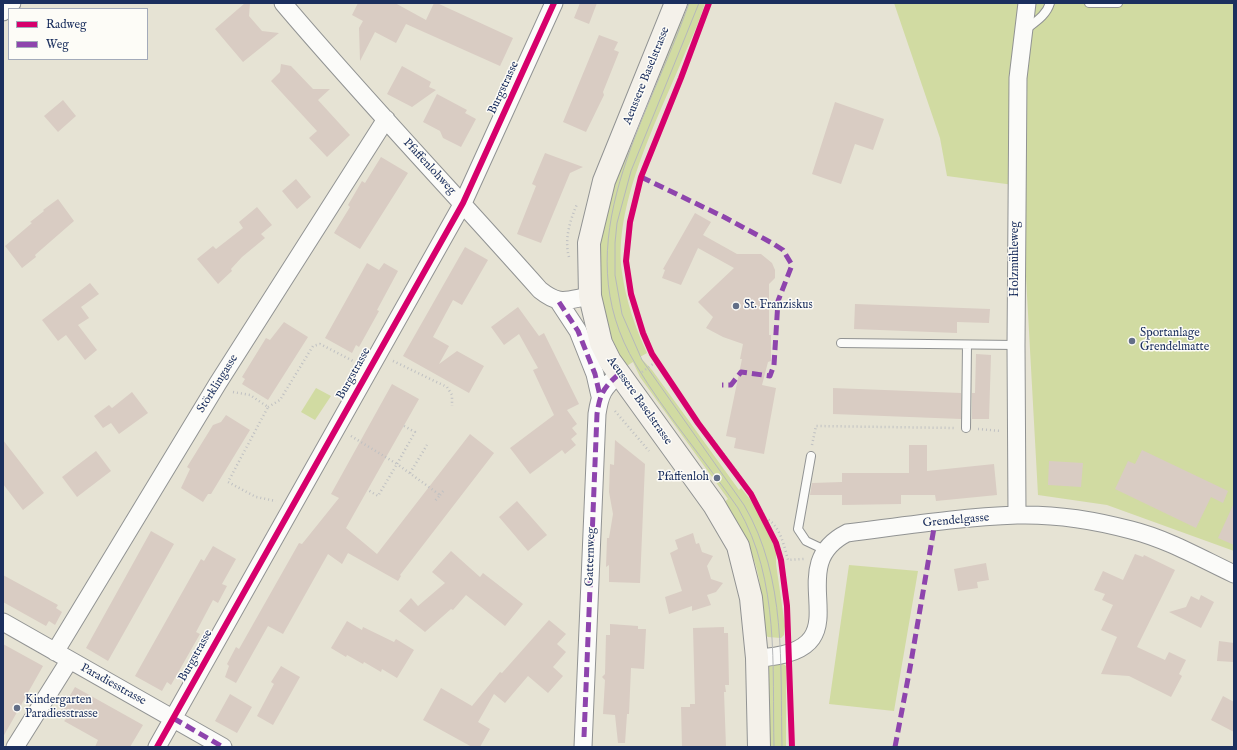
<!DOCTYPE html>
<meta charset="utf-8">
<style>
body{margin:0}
#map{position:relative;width:1237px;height:750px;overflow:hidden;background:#e6e3d4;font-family:"IM FELL English",serif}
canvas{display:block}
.frame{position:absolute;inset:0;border:4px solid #1b2f5e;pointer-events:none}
.legend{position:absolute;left:8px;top:8px;width:140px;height:52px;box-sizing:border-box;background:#fdfcf7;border:1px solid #a3aaba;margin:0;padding:5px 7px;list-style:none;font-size:12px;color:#1b2f5e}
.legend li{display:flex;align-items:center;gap:8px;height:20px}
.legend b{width:20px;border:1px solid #a3aaba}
</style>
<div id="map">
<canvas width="1237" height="750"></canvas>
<div class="frame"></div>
<ul class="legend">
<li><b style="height:5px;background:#d6006c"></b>Radweg</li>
<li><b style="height:5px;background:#8e44ad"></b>Weg</li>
</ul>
</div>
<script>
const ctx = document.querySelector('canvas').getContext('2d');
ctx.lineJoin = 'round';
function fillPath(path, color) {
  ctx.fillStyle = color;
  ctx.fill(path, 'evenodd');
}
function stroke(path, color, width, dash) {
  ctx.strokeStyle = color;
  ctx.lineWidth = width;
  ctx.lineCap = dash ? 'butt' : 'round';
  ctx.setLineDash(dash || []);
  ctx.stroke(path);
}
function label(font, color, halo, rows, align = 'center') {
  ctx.font = font + ' "IM FELL English",serif';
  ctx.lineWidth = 3;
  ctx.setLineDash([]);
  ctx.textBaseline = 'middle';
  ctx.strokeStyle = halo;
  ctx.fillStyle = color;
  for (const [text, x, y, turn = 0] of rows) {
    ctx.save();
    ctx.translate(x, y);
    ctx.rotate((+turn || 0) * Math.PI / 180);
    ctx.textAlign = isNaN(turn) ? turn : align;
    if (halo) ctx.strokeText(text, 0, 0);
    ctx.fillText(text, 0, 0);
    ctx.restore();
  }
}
fillPath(new Path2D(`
 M684,3h21c-6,21 -17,42 -25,62 -25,59 -67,143 -58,207 4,29 13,55 25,81l-7,4 12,13 87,120 2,-2 24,30 11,25v21l9,62 -1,9 -3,3 -13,-1 -3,-2c-2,-25 -3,-51 -11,-75 -7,-20 -20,-39 -31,-57l5,-4 -88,-122 -7,-15 -8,5c-50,-88 -18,-171 16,-257 14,-36 29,-71 43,-107z
 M894,3h135l-1,26 8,-26h198v548l-127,-46 -69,-10 -17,-309 -74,-10 -7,-38z
 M316,388l15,8 -16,24 -14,-8z
 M849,565l69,6 -24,140 -65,-7z
 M774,663h8l4,3v81h-19l1,-82z`), '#d1dba2');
fillPath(new Path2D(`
 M245,3h5l-1,13 13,15 17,2 -36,29 -28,-33z
 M358,3h37l31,17 8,-17h3l76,35 -13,28 -94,-42 -10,19 -21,-11 -15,29 -1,-33 4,-7 -11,-6z
 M580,3h17l-8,21 -15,-6z
 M599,35l19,7 -4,8 5,2 -16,40 1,3 -18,37 -23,-10z
 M281,64l10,2 22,23h17l-12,11 32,35 -23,22 -18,-19 8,-7 -46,-50 9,-9z
 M402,66l29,16 -2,5 7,3 -24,17 -25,-13z
 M437,94l30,16 -2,3 11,6 -15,28 -18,-9 -3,-7 -17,-9z
 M63,100l13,16 -18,16 -14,-16z
 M835,102l49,17 -11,31 -18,-6 -14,40 -29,-10z
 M545,153l38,14 -13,6 -29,70 -24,-9 19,-48 -4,-2z
 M381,157l27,16 -48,76 -26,-16 16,-26 -2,-2 14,-24 3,2z
 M296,179l15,18 -14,12 -15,-18z
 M58,199l16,22 -39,34 1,2 -14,11 -17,-22 27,-23 -2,-1 14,-11 -1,-1z
 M257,207l15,18 -11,9 4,4 -23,19 -11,12 1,2 -14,13 -21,-25 16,-13 3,3 27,-21 -4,-6z
 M695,213l16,9 -8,13 34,19h24l11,9 3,7v8l-6,6v51h2v26l-3,1 -6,23 14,3 -12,66 -30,-6 2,-10 -10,-2 16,-77h-2l3,-15 -20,-7 -17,-9 7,-11 -15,-15 36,-34 -36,-20 -17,37 -19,-7 3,-8 -2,-1z
 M465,247l23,13 -26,45 -9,-5 -20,37 16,9 -10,18 18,-13 27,15 -15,27 -66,-37z
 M367,263l12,7 5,-7 14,8 -21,39 2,1 -20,36 -3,-2 -4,8 -27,-15z
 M90,283l9,11 -18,13 8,11 -11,7 19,25 -12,10 -19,-25 -8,6 -16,-21z
 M855,304l135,5 -1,14 -32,-1v11l-103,-4z
 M518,307l21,29 5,-3 35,71 -12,6 10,14 -5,4 5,6 -6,5 5,6 -11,9 -3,-4 -32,24 -20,-26 44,-33 -21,-45 5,-2 -19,-34 -15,11 -13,-18z
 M284,322l24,15 -40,63 -26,-16 3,-5 -3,-2 24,-39 4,2z
 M976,354l15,1 -2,64h-17v-26h3z
 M392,384l27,15 -73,129 31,26 93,-120 24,19 -94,122 1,1 -3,5 -50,-28 -6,11 -14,-10 -45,80 -15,-8 -32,57 -11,-6 4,-11 -2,-2 9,-17 3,2 60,-106 3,1 37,-46 -8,-4z
 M833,388l128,5v26l-128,-5z
 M132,392l16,21 -29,21 -8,-11 -8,5 -9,-12 15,-11 3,3z
 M226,415l24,15 -39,64h-3l-5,8 -22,-14 9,-19 -3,-2 26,-42 8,-3z
 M3,440l41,53 -21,17 -20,-26z
 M615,440l30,24 -5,119 -31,-1v-17l-3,2 1,-29h2l4,-24 -4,-22 1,-28 4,1z
 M909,445h18v26l67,-7 3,31 -61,6 -1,-6h-34v9l-59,1v-10h-32l2,-12 30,-1v-9h67z
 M1142,450l86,41 -5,12 -12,-6 -15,31 -81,-39 13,-28 7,3z
 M96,451l15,20 -34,26 -15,-20z
 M1049,461l34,2 -2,24 -33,-2z
 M517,501l30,34 -19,16 -29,-34z
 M1234,503v42l-16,-7z
 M151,531l23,13 -66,117 -22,-13z
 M693,533l3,11 3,-1 3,9 11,4 -6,10 4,13 12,4 -7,9 -9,3 4,10 -19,6v-5l-23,8 -4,-17 17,-6 -12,-38 8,-4 -3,-9z
 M213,546l23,13 -14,25 5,2 -9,17 -5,-3 -17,32 4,2 -29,51 -4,-3 -5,9 -27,-15 66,-117 3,2z
 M451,551l29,26 3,-4 40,31 -18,22 -39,-31 -13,15 -2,-1 -26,23 -26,-21 12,-13 7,8 27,-23 -13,-11z
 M1135,554l8,3 1,-2 31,15 -38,77 28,13 4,-8 17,8 -7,14 3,2 -11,21 -42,-21 -28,-2 16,-37 -16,-7 12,-25 -11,-5 3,-6 -11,-4 9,-19 20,9z
 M986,563l3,17 -12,2 1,6 -20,3 -4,-22z
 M3,575l55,30 -2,3 6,4 -7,13 -6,-4 -3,5 -43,-24z
 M1201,595l13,7 -13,26 -32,-16 17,-5 5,-11 8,4z
 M549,620l17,14 -9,10 9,8 -13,15 10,9 -15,17 -20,-17 -23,27 -11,-9 -16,28 12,7 -10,18h-8l-49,-27 18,-32 31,18 28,-34 2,1z
 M347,621l15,9 1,-3 31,15 2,-3 18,11 -17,28 -15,-9 -1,3 -17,-10 -1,2 -16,-9 -1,2 -15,-9z
 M610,624l28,2v3h8l-2,40 -13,-1 -2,46h-2l-2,29h-7l-3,-28 -12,-1 2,-34 -3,-3 3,-3 1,-39h4z
 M724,627v6h4l1,52h-4l1,7h-2l2,55h-44l-1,-40h9v-3h5l-2,-76z
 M1219,641l15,2v19l-17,-1z
 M3,644l40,22 -40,71z
 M281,666l19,11 -27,48 -16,-9 17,-32 -3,-2z
 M75,687l68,38 -13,22h-35l3,-7 -34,-19 3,-3 -8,-4z
 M230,694l22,13 -15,26 -22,-12z
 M1223,696l11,6v30l-23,-12z`), '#d9ccc3');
const service = new Path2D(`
 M1089,3h29
 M1025,30c10,-8 21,-14 25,-27
 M841,343l175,2
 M966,428l1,-83
 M811,456l-13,73 8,12 19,9`);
const minor = new Path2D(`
 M283,3c83,98 172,191 257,287 20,16 26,10 50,6
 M3,12l9,-9
 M559,302l19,29 17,43 5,22
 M1017,515l-1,-170 2,-267 9,-75
 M3,622l220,125
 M55,652l163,-269 168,-264
 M757,658c115,-6 18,-89 90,-125 56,-7 113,-16 170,-18 38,-1 77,5 114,15 36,9 69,28 103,44
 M15,747l54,-86
 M157,747l306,-544 91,-200
 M583,747l14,-333c3,-20 6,-26 21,-39`);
const secondary = new Path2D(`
 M676,3l-72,178 -15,62 1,53 11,47 9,18 104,144 24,41 13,52 6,60 2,89`);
stroke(service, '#919393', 10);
stroke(minor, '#919393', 19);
stroke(secondary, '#919393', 24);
stroke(new Path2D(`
 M709,3c-10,28 -20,57 -31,84 -21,49 -44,97 -49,151 -1,8 -3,16 -3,24 7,119 111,179 150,280 10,27 11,64 12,93
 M569,257c-5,-18 1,-36 8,-53
 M393,361l54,26 5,8v11
 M642,372l15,-11
 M233,392l17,3 18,12 -40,75 28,15 20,4
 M268,407l12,-7 33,-54 7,-2 35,18
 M615,411l34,40
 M404,426l11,6 -18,32 43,31 -6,7
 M978,429l23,2
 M351,436l46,28 -19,32 -10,-6
 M812,445l4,-19 139,2
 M410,473l17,-28
 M440,495l4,-5
 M765,518c15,6 19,28 23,42l16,-1
 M789,670l3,77`), '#bfc0c2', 2.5, [1, 3]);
stroke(service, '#fbfbf9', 8);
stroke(minor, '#fbfbf9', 17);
stroke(secondary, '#f4f1ea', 22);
stroke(new Path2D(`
 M689,3c-40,116 -127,240 -53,362 30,50 69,95 102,143 42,72 34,159 36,239
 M699,3l-68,168 -14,52 -2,20v32l7,39 20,46 102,145c43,73 36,160 38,242`), '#b6b8ba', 1);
stroke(new Path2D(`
 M641,177l83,40 48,26 11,7 9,15 -14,36 -4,64 -4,11 -29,-4 -10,13h-9
 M559,302l19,29 17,43 5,22
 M173,718l50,29
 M584,737l13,-323c3,-20 6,-26 21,-39
 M895,747l15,-79 25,-146`), '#8e44ad', 5, [10, 5]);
stroke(new Path2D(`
 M709,3l-28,75 -40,99 -11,45 -4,39 5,33 12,39 9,21 46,69 53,71 25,49 5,17 6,46 5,141
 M157,747l306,-544 91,-200`), '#d6006c', 6);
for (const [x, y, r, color] of [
 [736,306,4,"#626e87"],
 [1132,341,4,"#626e87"],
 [717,478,4,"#626e87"],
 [17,708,4,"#626e87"]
]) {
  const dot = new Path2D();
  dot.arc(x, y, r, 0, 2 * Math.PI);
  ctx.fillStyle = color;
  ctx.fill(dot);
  stroke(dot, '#fdfcf7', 1.5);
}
label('12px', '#1b2f5e', '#fdfcf7', [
 ["Aeussere Baselstrasse",647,76,-68],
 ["Burgstrasse",504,88,-65],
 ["Pfaffenlohweg",429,167,47],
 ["Holzmühleweg",1016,259,-90],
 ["Burgstrasse",354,374,-61],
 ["Störklingasse",218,384,-58],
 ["Aeussere Baselstrasse",639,401,55],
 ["Grendelgasse",956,521,-5],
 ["Gatternweg",591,557,-88],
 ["Burgstrasse",196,656,-61],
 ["Paradiesstrasse",113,685,29]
]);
label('12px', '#1b2f5e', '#fdfcf7', [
 ["St. Franziskus",744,306],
 ["Sportanlage",1140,334],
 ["Grendelmatte",1140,348],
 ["Pfaffenloh",709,478,"right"],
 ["Kindergarten",25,701],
 ["Paradiesstrasse",25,715]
], 'left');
</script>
